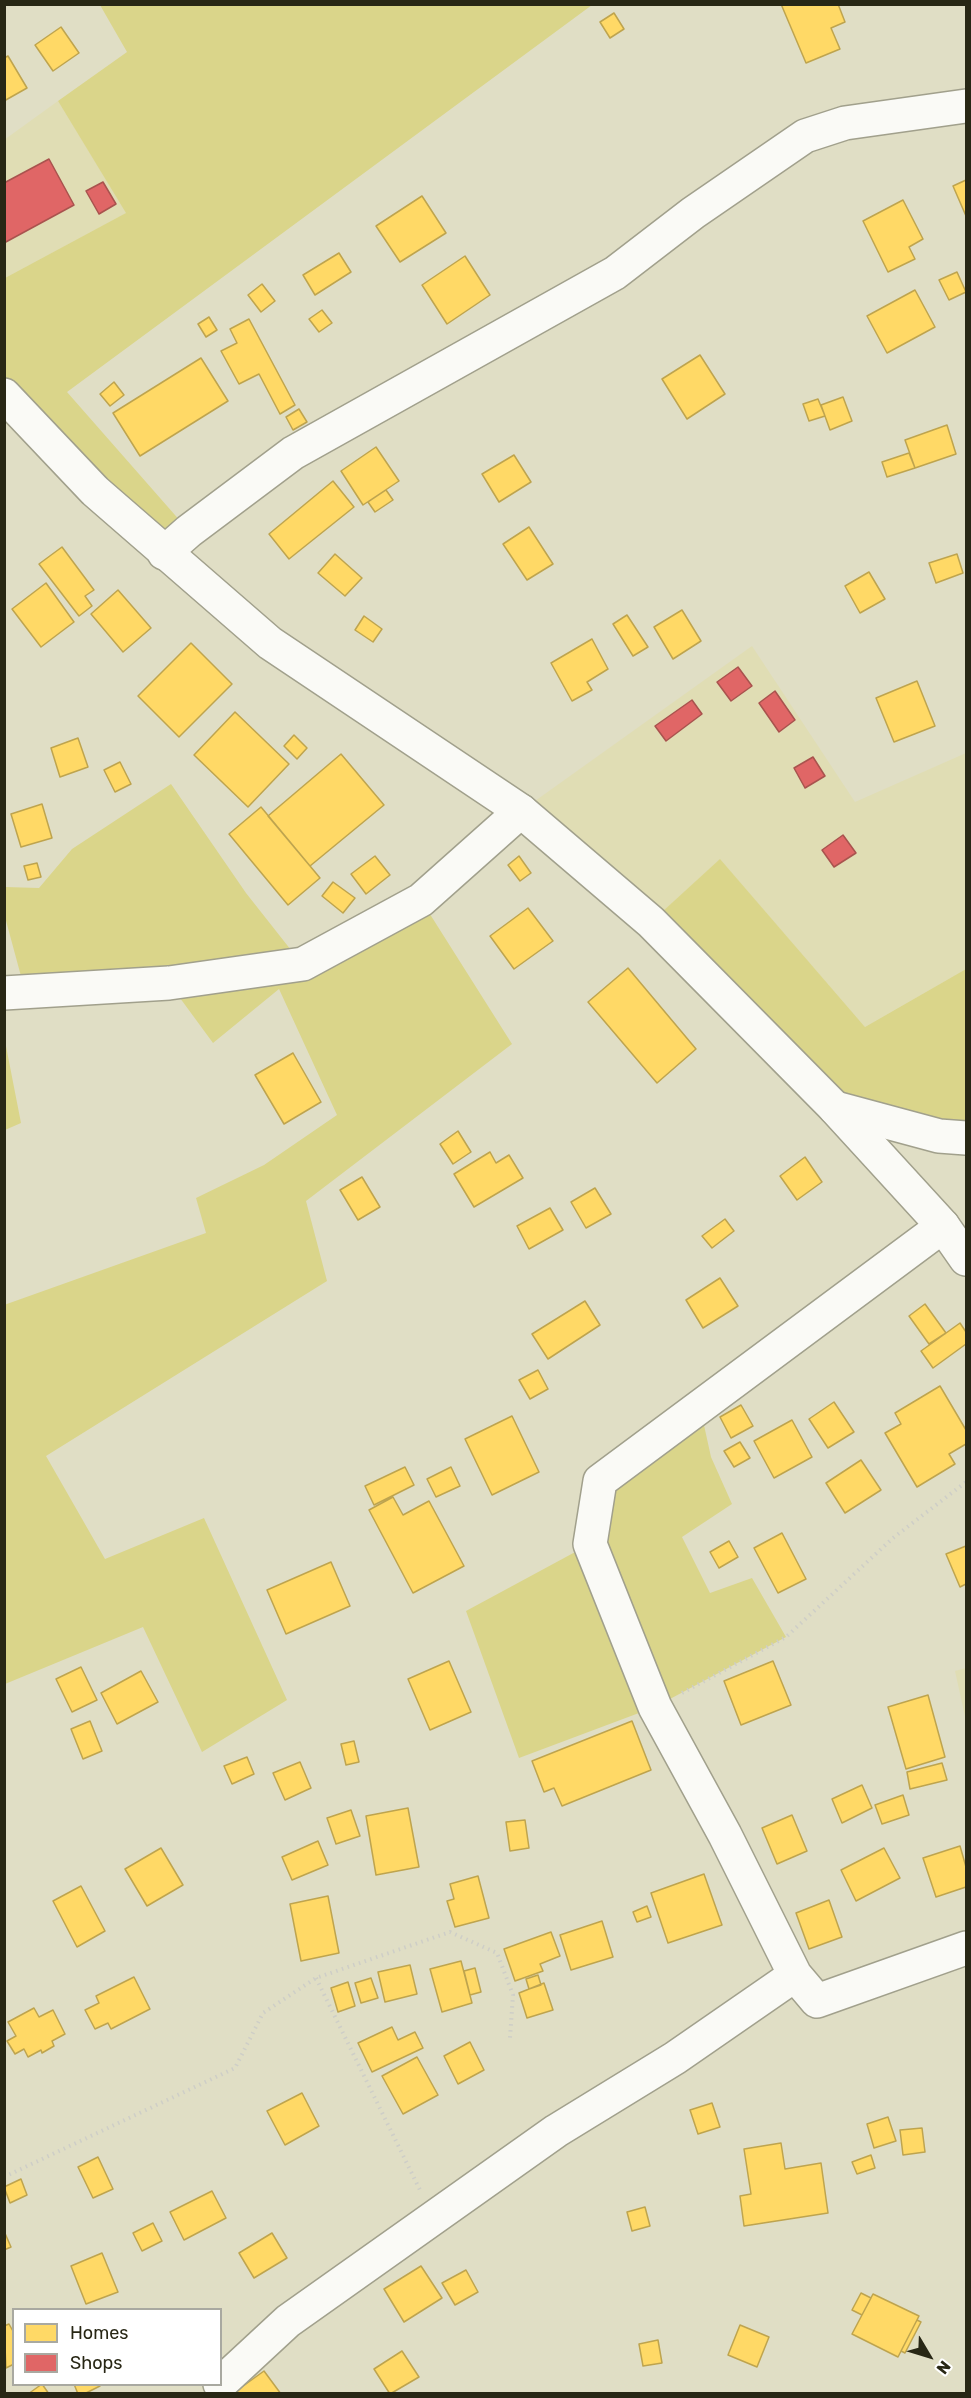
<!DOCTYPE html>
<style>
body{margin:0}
#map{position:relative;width:971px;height:2398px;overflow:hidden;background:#e0dec5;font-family:Rubik,sans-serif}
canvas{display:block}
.frame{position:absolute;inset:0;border:6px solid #282715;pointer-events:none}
.legend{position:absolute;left:12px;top:2308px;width:210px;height:78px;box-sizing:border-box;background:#fff;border:2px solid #a9a9a1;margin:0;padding:8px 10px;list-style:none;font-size:18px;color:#282715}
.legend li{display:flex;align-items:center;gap:12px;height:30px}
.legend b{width:30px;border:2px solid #a9a9a1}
.north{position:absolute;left:899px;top:2326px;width:60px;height:60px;-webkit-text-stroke:4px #fff;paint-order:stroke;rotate:128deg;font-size:16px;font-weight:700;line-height:24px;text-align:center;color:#282715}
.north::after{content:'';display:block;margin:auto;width:21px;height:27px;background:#282715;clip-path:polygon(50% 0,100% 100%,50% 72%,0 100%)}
</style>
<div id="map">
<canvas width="971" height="2398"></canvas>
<div class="frame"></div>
<ul class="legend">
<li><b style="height:16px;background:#ffd966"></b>Homes</li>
<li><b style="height:16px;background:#e06666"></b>Shops</li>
</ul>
<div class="north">N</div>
</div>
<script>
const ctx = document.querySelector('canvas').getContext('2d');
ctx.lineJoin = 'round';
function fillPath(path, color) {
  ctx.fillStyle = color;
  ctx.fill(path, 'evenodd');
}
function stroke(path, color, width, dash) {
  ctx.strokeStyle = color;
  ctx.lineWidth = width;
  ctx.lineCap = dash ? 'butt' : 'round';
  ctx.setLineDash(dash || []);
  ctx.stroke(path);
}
fillPath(new Path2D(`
 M58,101l69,112 -122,65 -1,-138z
 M752,646l103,156 111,-49v216l-101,58 -145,-167 -69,62 -130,-111z
 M966,1668v53l-11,-50z`), '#e0ddb4');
fillPath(new Path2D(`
 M100,5h492l-525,387 122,139 -25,22 -159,-158v-117l121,-65 -68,-112 69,-49z
 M171,784l75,109 56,71 119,-64 91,144 -206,157 21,80 -281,175 59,103 99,-41 83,182 -85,52 -59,-125 -138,57 -1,-379 202,-72 -10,-35 68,-33 73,-50 -58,-126 -66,54 -44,-60 -144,8 -20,-74v-30l34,1 33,-39z
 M720,859l145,168 101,-58v169l-131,-30 -184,-186z
 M5,1041l16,82 -16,7h-1z
 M700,1407l11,50 21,47 -50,33 28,56 42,-15 34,59 -131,70 -136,51 -53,-147 124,-67 10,-63z`), '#dad58a');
const homes = new Path2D(`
 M781,4h57l7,18 -14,6 9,21 -34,14z
 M614,13l10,16 -14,9 -10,-16z
 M61,27l18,26 -26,18 -18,-26z
 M8,56l19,32 -23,13v-43z
 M966,180v36l-13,-30z
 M422,196l24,37 -46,29 -24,-36z
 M903,200l20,39 -14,8 6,12 -27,13 -25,-51z
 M339,253l12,19 -36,23 -12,-20z
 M465,256l25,39 -43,29 -25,-39z
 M957,272l9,20 -17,8 -10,-20z
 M262,284l13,17 -14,11 -13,-17z
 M915,290l20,37 -48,26 -20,-37z
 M322,310l10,13 -13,9 -10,-13z
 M209,317l8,13 -11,7 -8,-13z
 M249,319l46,86 -15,9 -21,-40 -20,10 -18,-33 16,-8 -7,-14z
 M700,355l25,39 -38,25 -25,-40z
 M201,358l27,43 -88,55 -27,-43z
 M114,382l10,13 -14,11 -10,-12z
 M843,397l9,24 -22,9 -9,-25z
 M818,399l7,17 -16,5 -6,-17z
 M299,409l8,13 -14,8 -7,-13z
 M947,425l9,29 -41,14 -10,-28z
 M376,447l23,34 -36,24 -22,-34z
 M909,453l6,15 -28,9 -5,-15z
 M514,455l17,27 -32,20 -17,-28z
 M333,481l21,26 -65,52 -20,-25z
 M386,490l7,10 -18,12 -7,-10z
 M529,527l24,37 -26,16 -24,-36z
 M62,547l32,43 -9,6 7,10 -13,10 -40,-52z
 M335,554l27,24 -17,18 -27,-23z
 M957,554l6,19 -27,10 -7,-20z
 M869,572l16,27 -25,14 -15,-27z
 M46,583l28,39 -33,25 -29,-38z
 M118,590l33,38 -28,24 -32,-38z
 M682,610l19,31 -28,18 -19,-32z
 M627,615l21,32 -15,9 -20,-32z
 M364,616l18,13 -9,13 -18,-12z
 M592,639l16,30 -21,13 5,8 -20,11 -21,-38z
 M191,643l41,41 -53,53 -41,-41z
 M917,681l18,45 -41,16 -18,-44z
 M235,712l54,52 -41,43 -54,-52z
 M294,735l13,13 -10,11 -13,-13z
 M78,738l10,29 -28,10 -9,-29z
 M341,754l43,51 -74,61 -42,-50z
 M120,762l11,22 -16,8 -11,-22z
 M42,804l10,34 -31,9 -10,-33z
 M261,807l59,71 -32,27 -59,-71z
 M375,856l15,19 -24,19 -15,-20z
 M519,856l12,17 -11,8 -12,-16z
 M37,863l4,14 -13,3 -4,-14z
 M333,882l22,16 -12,15 -21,-17z
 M528,908l25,33 -39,28 -24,-33z
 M628,968l68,81 -39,34 -69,-81z
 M293,1053l28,49 -37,22 -29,-49z
 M458,1131l13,21 -18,12 -13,-20z
 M490,1152l6,11 13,-8 14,23 -49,29 -20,-33z
 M805,1157l17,25 -25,18 -17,-24z
 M362,1177l18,30 -22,13 -18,-30z
 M595,1188l16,26 -25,14 -15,-26z
 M550,1208l13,22 -34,19 -12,-23z
 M725,1219l9,12 -22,17 -10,-12z
 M720,1278l18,28 -35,22 -17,-28z
 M585,1301l15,24 -52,34 -16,-25z
 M925,1304l21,29 -17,11 -20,-28z
 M960,1323l6,9v12l-33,24 -12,-17z
 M538,1370l10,19 -18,10 -11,-19z
 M940,1386l26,44v14l-17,10 6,10 -38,23 -32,-54 16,-9 -6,-11z
 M834,1402l20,30 -26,16 -19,-29z
 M741,1405l12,21 -22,12 -11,-21z
 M512,1416l27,56 -47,23 -27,-56z
 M792,1420l20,37 -38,21 -20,-37z
 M740,1442l10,16 -16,9 -10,-16z
 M861,1460l20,30 -36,23 -19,-30z
 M405,1467l9,18 -40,20 -9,-19z
 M451,1467l9,19 -24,11 -9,-18z
 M393,1497l10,18 26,-14 35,65 -51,27 -44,-83z
 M782,1533l24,46 -28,14 -24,-45z
 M729,1541l9,16 -19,11 -9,-16z
 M966,1546v38l-6,3 -14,-33z
 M331,1562l19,44 -64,28 -19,-44z
 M449,1661l22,51 -41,18 -22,-51z
 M773,1661l18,44 -50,20 -17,-44z
 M81,1667l16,33 -25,12 -16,-33z
 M141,1671l17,31 -41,22 -16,-31z
 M928,1695l17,62 -39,12 -18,-62z
 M90,1721l12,30 -19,8 -12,-30z
 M632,1721l19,49 -89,36 -8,-18 -10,4 -12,-31z
 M354,1741l5,21 -13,3 -5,-21z
 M247,1757l7,17 -22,10 -8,-18z
 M300,1762l11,26 -26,12 -12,-27z
 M942,1763l5,17 -37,9 -3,-17z
 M862,1785l10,23 -30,15 -10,-24z
 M903,1795l6,20 -27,9 -7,-19z
 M408,1808l11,59 -43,8 -10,-59z
 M351,1810l9,26 -24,8 -9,-26z
 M792,1815l15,36 -30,13 -15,-36z
 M525,1820l4,28 -19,3 -4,-29z
 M318,1841l10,24 -36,15 -10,-23z
 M960,1846l6,21v20l-30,10 -13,-39z
 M161,1848l22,37 -36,21 -22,-37z
 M884,1848l16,30 -44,23 -15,-31z
 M704,1874l18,51 -54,18 -17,-50z
 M478,1876l11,42 -34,9 -8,-26 7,-2 -4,-15z
 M81,1886l24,45 -28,16 -24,-46z
 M328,1896l11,57 -38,8 -11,-57z
 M829,1900l13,37 -33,12 -13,-36z
 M647,1906l4,11 -14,5 -4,-10z
 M602,1921l11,36 -42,13 -11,-35z
 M551,1932l9,24 -20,8 3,7 -28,10 -11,-32z
 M461,1961l11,42 -30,9 -12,-43z
 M410,1965l7,29 -32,8 -7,-30z
 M475,1968l6,24 -11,3 -6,-24z
 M538,1975l3,10 -12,4 -3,-10z
 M134,1977l16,32 -39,20 -3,-6 -13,6 -10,-19 14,-7 -3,-7z
 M371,1978l7,20 -17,5 -6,-20z
 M348,1982l7,24 -17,6 -7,-24z
 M544,1983l9,27 -26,8 -8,-25z
 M34,2008l5,9 14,-7 12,24 -13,7 2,5 -12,7 -1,-3 -13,7 -4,-8 -9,5 -8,-13 9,-5 -8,-14z
 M392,2027l6,13 17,-8 8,16 -51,24 -14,-29z
 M470,2042l14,28 -26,14 -14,-28z
 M417,2057l21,38 -35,19 -21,-38z
 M302,2093l17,33 -34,19 -18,-34z
 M712,2103l8,24 -22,7 -8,-24z
 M888,2117l8,24 -22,7 -7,-24z
 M922,2128l3,24 -22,3 -3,-25z
 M781,2143l4,26 36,-6 7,50 -84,13 -4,-30 11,-2 -7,-45z
 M871,2155l4,13 -18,6 -5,-12z
 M98,2157l15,32 -20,9 -15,-31z
 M21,2179l6,16 -17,8 -6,-16z
 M212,2191l14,27 -42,22 -14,-28z
 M645,2207l5,19 -18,5 -5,-19z
 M153,2223l9,18 -20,10 -9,-18z
 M4,2231l7,16 -7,3z
 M272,2233l15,25 -33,20 -15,-25z
 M102,2253l16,39 -32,12 -15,-38z
 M421,2266l21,32 -38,24 -20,-33z
 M466,2270l12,22 -23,13 -13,-22z
 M861,2293l10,5 -9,17 -10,-5z
 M873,2294l46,22 -21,41 -46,-23z
 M917,2320l4,2 -16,31 -4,-2z
 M9,2324l5,9v31l-8,4 -2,-42z
 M740,2325l29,12 -12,30 -29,-12z
 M658,2340l4,23 -19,3 -4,-22z
 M402,2351l17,26 -29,17 -16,-25z
 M264,2371l17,23h-49z
 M42,2384l7,10h-21z
 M74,2384h25l1,2 -16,8h-6z`);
fillPath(homes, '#ffd966');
stroke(homes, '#bea44e', 1.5);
const shops = new Path2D(`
 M49,159l25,46 -70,38v-60z
 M103,182l13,22 -17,10 -13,-23z
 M738,667l14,19 -21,15 -14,-19z
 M775,691l20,29 -16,12 -20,-29z
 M692,700l10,14 -36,27 -11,-15z
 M813,757l12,19 -20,12 -11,-20z
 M843,835l13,18 -22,14 -12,-17z`);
fillPath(shops, '#e06666');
stroke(shops, '#a9534e', 1.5);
const street = new Path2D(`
 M164,553l25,-22 104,-78 322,-180 78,-60 112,-77 40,-13 121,-17
 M4,993l165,-10 134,-19 118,-64 100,-89
 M835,1108l104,28 27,2
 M795,1975l-70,-140 -70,-128 -65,-163 10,-63 343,-255
 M220,2384l68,-63 268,-190 119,-73 120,-83 22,26 149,-53`);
const secondary = new Path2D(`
 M4,395l91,96 175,152 251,168 130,111 184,186 108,118 23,33`);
stroke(street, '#a1a08c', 36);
stroke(secondary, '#a1a08c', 36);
stroke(new Path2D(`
 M682,1693l104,-56 107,-99 73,-56
 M316,1978l104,212
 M4,2177l231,-109 28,-55 53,-35 134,-46 47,21 16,42 -3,43`), '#cecec7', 4, [1.5, 4.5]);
stroke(street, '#fafaf6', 33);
stroke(secondary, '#fafaf6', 33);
</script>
